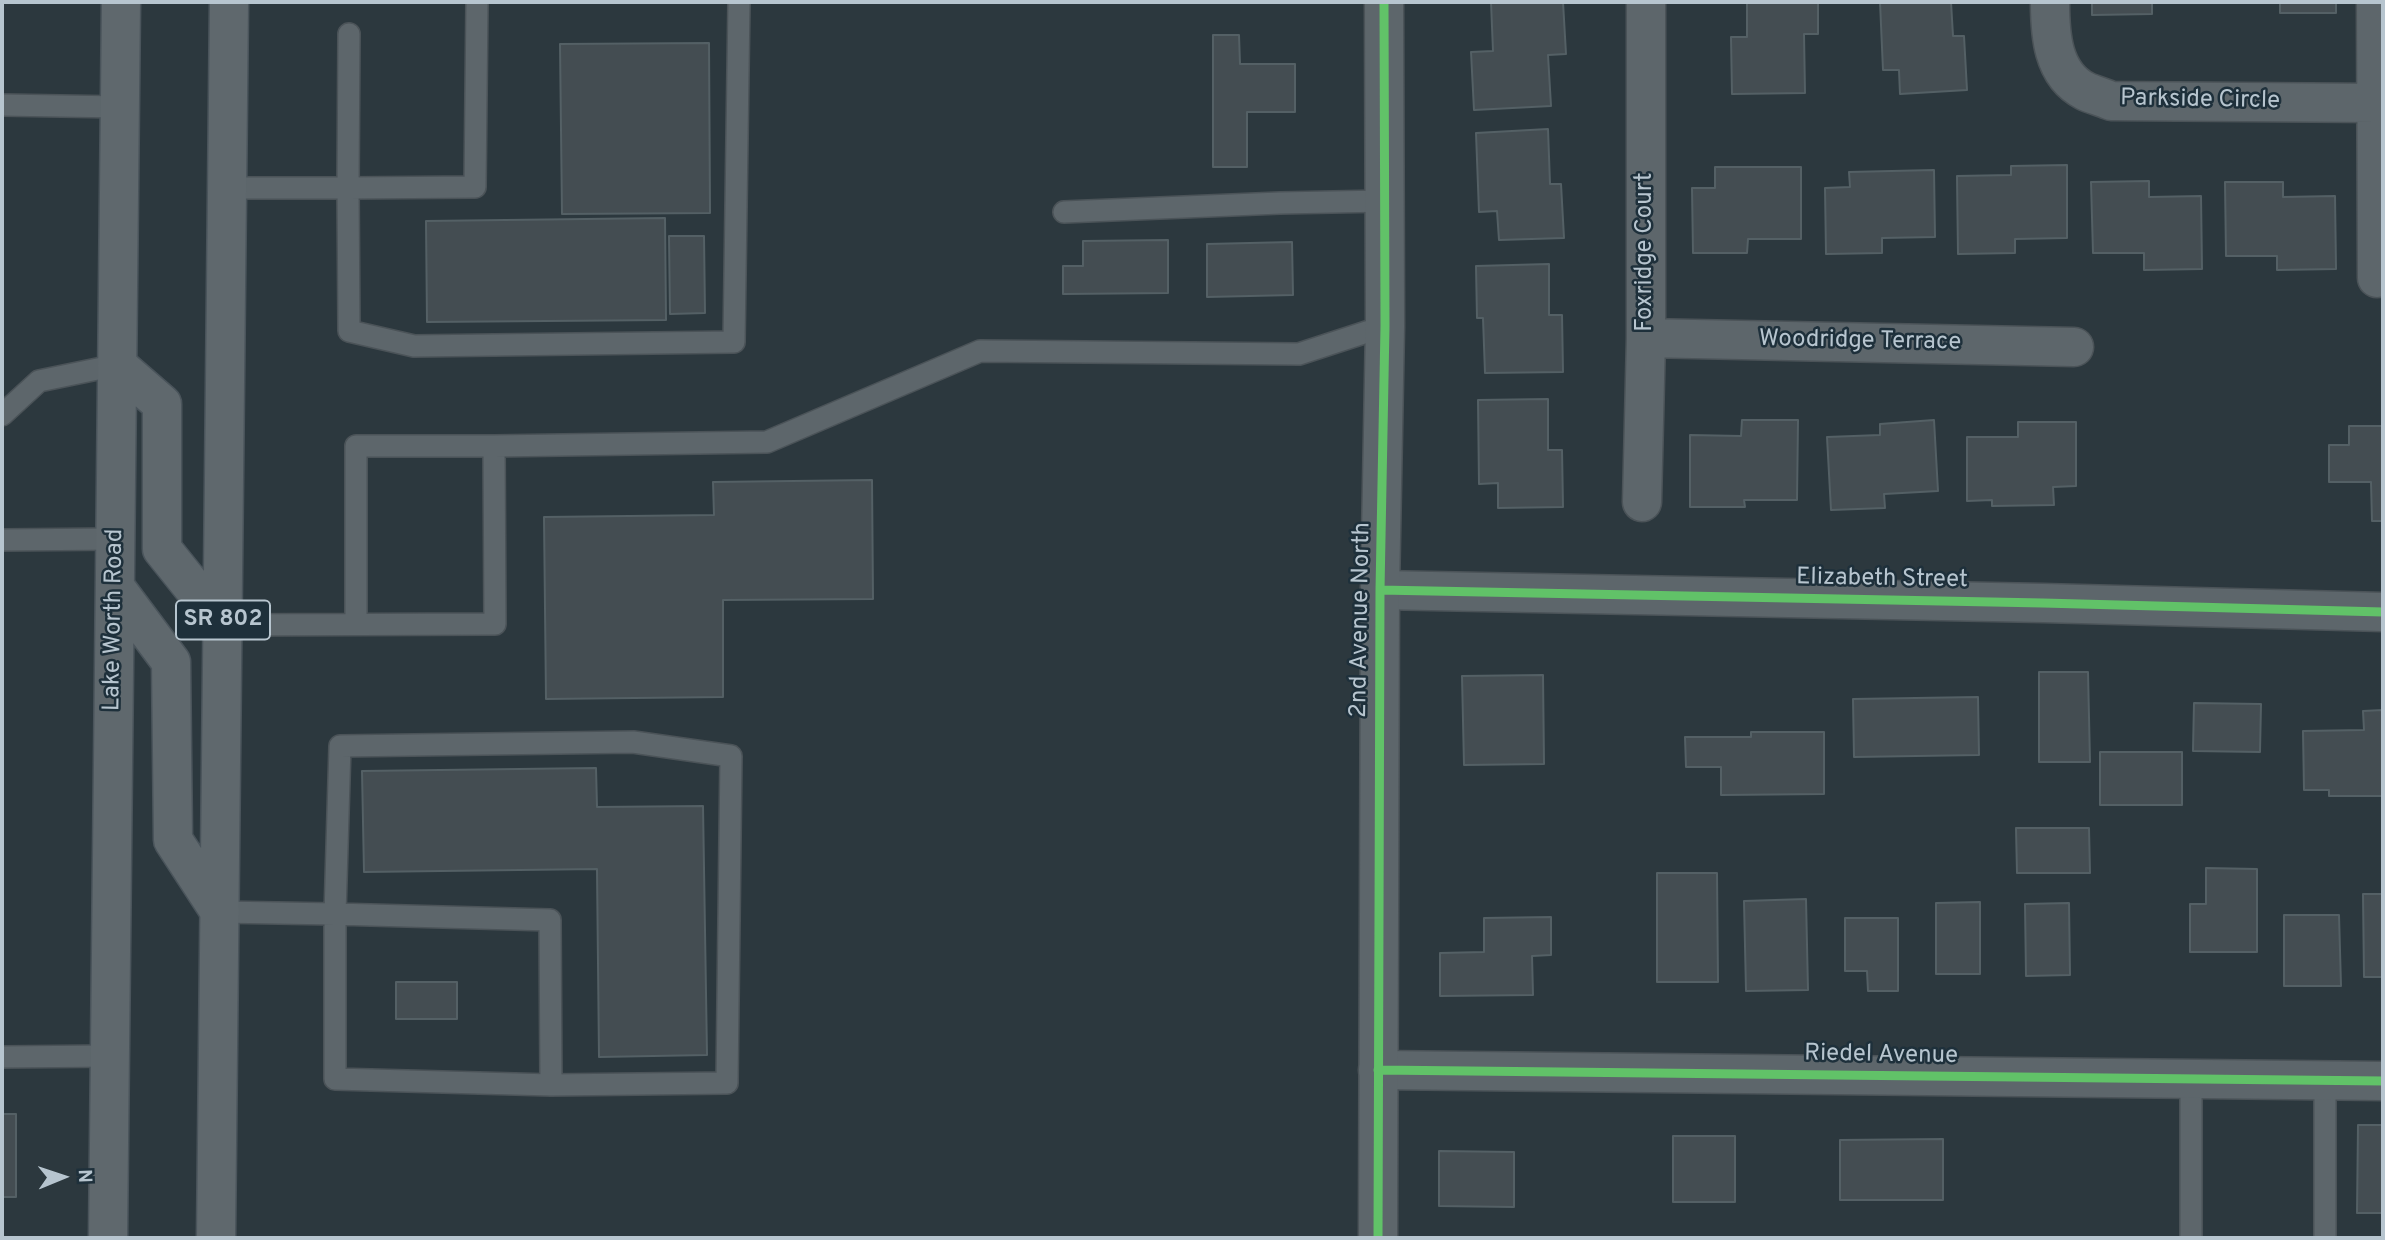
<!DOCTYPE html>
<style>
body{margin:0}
#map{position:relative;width:2385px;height:1240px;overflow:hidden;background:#2c383e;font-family:Overpass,sans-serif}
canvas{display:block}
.frame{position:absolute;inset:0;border:4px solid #b7c5cf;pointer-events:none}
.north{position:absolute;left:28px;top:1142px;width:70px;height:70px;-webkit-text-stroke:5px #1e303b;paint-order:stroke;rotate:88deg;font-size:19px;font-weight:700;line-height:28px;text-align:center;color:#b7c5cf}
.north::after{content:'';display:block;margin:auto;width:24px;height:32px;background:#b7c5cf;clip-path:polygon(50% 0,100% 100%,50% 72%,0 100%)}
</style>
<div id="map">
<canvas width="2385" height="1240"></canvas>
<div class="frame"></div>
<div class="north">N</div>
</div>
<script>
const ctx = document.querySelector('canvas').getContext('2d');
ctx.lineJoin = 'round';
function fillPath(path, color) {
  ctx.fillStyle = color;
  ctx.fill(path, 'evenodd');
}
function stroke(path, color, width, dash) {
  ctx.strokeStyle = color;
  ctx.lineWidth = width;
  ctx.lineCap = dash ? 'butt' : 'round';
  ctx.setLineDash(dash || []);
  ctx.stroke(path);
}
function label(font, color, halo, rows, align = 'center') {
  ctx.font = font + ' Overpass,sans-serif';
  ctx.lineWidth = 5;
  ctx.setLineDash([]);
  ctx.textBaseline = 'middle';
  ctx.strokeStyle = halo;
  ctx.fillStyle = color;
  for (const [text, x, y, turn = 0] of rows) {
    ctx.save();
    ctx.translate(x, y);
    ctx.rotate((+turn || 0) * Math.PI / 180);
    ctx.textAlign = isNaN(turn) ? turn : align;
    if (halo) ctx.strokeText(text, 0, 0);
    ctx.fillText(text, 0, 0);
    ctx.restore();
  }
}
const building = new Path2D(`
 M1491,2h72l3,52 -18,1 3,51 -77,4 -3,-58 22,-1z
 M1747,2h71v32h-14l1,59 -73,1 -1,-57h16z
 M1880,2h71l2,34h11l3,54 -67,4 -1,-24h-16z
 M2092,2h60v12l-60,1z
 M2280,2h56v11h-56z
 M1213,35h26l1,29h55v48h-48v55h-34z
 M709,43l1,170 -148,1 -2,-170z
 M1548,129l2,55h11l3,54 -65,2 -2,-29 -18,1 -3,-79z
 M2067,165v73l-52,1v14l-57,1 -1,-78 54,-1v-9z
 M1715,167h86v72h-53l-1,14h-54l-1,-65h23z
 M1934,170l1,67 -53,1v15l-56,1 -1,-66 25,-1 -1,-15z
 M2149,181v16l52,-1 1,73 -58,1v-17h-51l-2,-71z
 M2225,182h58v15l52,-1 1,73 -59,1v-14h-51z
 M665,218l1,102 -239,2 -1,-101z
 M669,236h35l1,77 -35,1z
 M1168,240v53l-105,1v-28h20v-25z
 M1292,242l1,53 -86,2v-53z
 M1549,264v51h13l1,57 -78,1 -2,-55h-6l-1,-52z
 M1548,399v51h14l1,57 -65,1v-25l-19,1 -1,-84z
 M1742,420h56l-1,80h-53l1,7h-55v-72l51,1z
 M1934,420l4,71 -54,3 1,14 -54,2 -4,-73 53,-2v-11z
 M2018,422h58v64l-23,1 1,18 -62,1v-6l-25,1v-64h51z
 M2349,426h34v95h-11l-1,-39h-42v-37h20z
 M872,480l1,119 -150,1v97l-177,2 -2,-182 170,-2 -1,-33z
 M2039,672h49l2,90h-51z
 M1543,675l1,89 -80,1 -2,-89z
 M1978,697l1,58 -125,2 -1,-58z
 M2194,703l67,1 -1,48 -67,-1z
 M2383,710v86h-54v-6h-25l-1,-59 61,-1 -1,-19z
 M1751,732h73v62l-103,1v-28h-35l-1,-30h66z
 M2100,752h82v53h-82z
 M596,768l1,39 106,-1 4,249 -108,2 -2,-188 -233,3 -2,-101z
 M2016,828h73l1,45h-73z
 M2206,868l51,1v83h-67v-48h16z
 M1657,873h60l1,109h-61z
 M2363,894h20v83h-19z
 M1806,899l2,91 -62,1 -2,-90z
 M1980,902v72h-44v-71z
 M2069,903l1,72 -44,1 -1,-72z
 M2284,915h55l2,71h-57z
 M1551,917v38l-19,1 1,39 -93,1v-43l44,-1v-34z
 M1845,918h53v73h-30l-1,-20h-22z
 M396,982h61v37h-61z
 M2,1114h14v83h-14z
 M2358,1125h25v88h-26z
 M1673,1136h62v66h-62z
 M1943,1139v61h-103v-60z
 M1439,1151l75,1v55l-75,-1z`);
fillPath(building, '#444d52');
stroke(building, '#546065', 2);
const service = new Path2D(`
 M349,34l-1,154 127,-1 2,-185
 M2,105l118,2
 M227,188h121l1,143 65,15 320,-4 5,-340
 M1064,212l216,-9 105,-2
 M2,415l37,-34 78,-16
 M494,446l273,-4 213,-91 319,3 86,-28
 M2,540l113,-1
 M223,625l272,-1 -1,-178h-138v178
 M220,912l115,2v165l216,6 176,-2 4,-327 -98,-14 -293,4 -5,168 215,6 1,165
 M2,1057l108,-1
 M2191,1238v-160
 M2325,1238v-158`);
const minor = new Path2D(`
 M2050,2c0,32 2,72 35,89 8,4 18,6 26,10l265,2
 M2376,2l1,276
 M1646,338l428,9
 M1642,502l4,-164v-336
 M1380,590l663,13 340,9
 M1378,1070l1005,11`);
const tertiary = new Path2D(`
 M1378,1238l2,-648 5,-264 -1,-324`);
const primary = new Path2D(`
 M117,365l45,39v145l61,76
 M115,587l56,75 2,178 47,72
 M108,1238l13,-1236
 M216,1238l13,-1236`);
stroke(service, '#4b5358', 24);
stroke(minor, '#4b5358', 41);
stroke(tertiary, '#4b5358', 41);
stroke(primary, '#4a545b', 41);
stroke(service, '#5d666b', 21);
stroke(minor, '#5d666b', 38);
stroke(tertiary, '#5d666b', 38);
stroke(primary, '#5f686d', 38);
stroke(new Path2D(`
 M1380,590l663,13 340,9
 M1378,1070l1005,11
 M1378,1238l2,-648 5,-264 -1,-324`), '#61c268', 9);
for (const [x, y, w] of [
 [223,620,94]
]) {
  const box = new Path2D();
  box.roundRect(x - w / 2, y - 19.5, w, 39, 5);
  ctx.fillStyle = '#1e303b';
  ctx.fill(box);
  stroke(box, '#b7c5cf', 2);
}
label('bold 23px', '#b7c5cf', null, [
 ["SR 802",223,620]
]);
label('24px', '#b7c5cf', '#1e303b', [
 ["Parkside Circle",2200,101,1],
 ["Foxridge Court",1646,252,-90],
 ["Woodridge Terrace",1860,342,1],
 ["Elizabeth Street",1882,580,1],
 ["Lake Worth Road",115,620,-89],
 ["2nd Avenue North",1362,620,-89],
 ["Riedel Avenue",1881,1056,1]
]);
</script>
